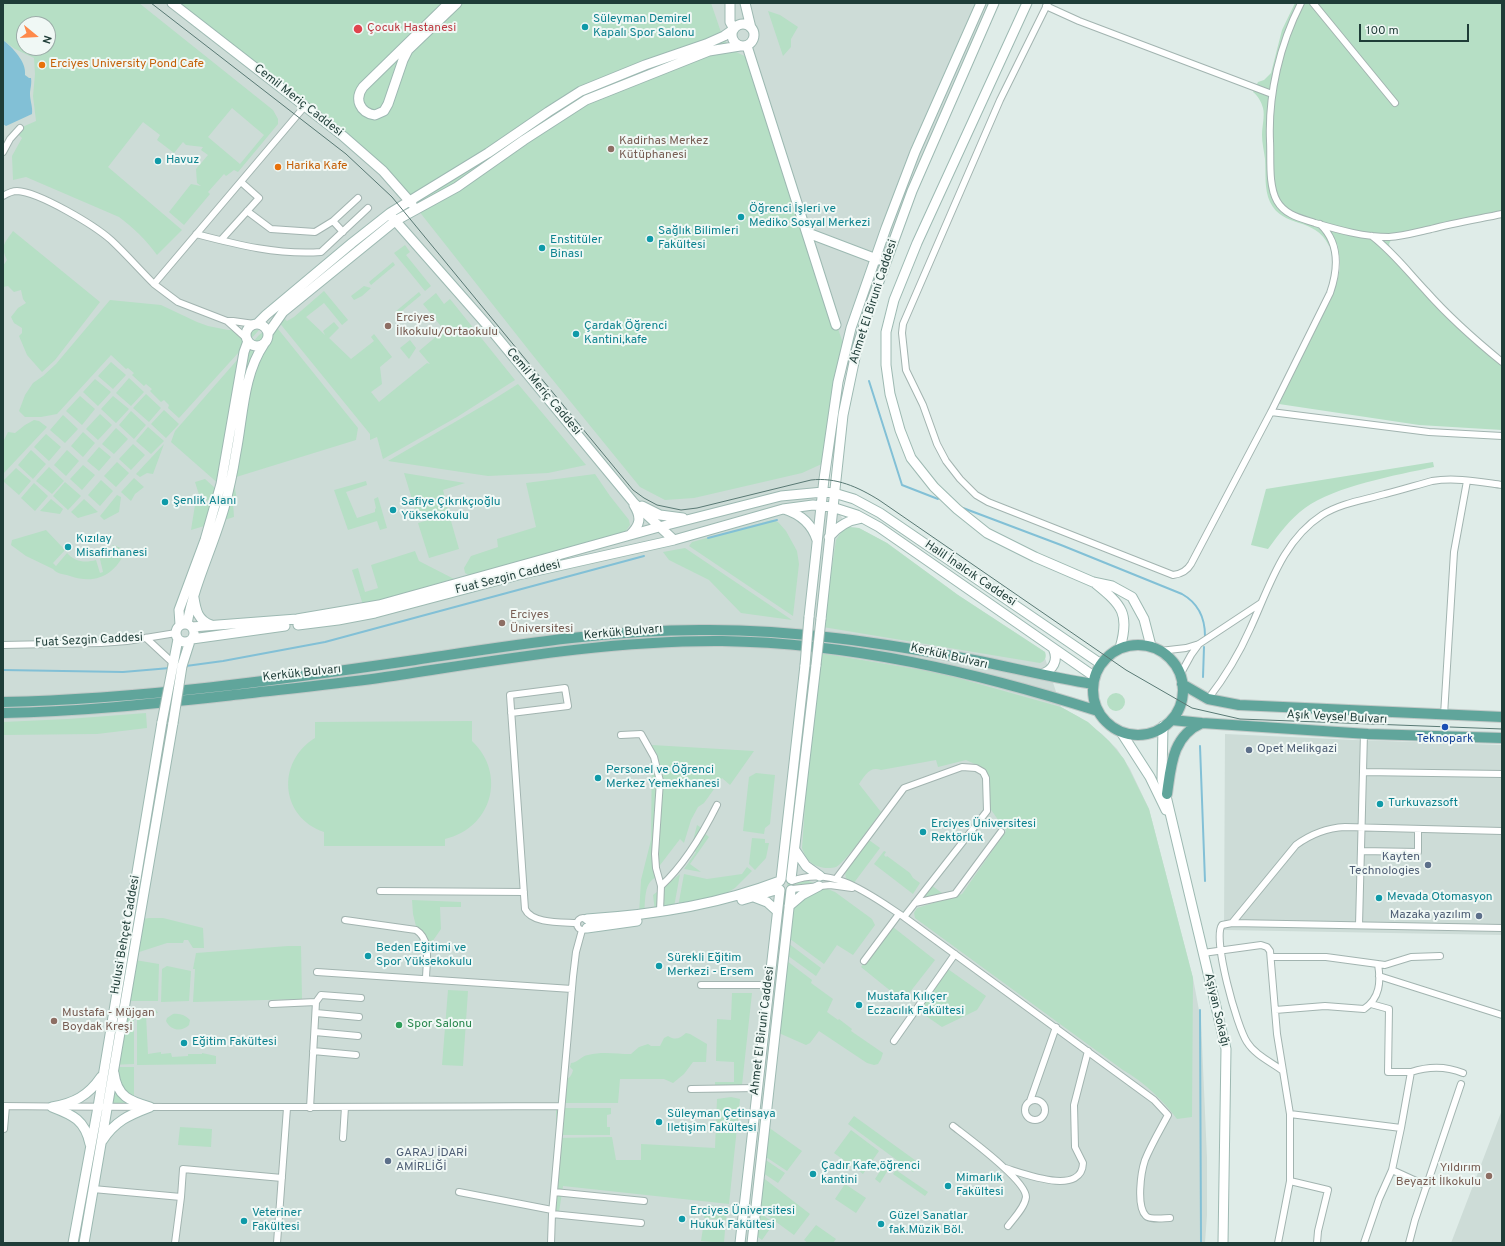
<!DOCTYPE html>
<meta charset="utf-8">
<style>
body{margin:0}
#map{position:relative;width:1505px;height:1246px;overflow:hidden;background:#dfece8;font-family:Overpass,sans-serif}
canvas{display:block}
.frame{position:absolute;inset:0;border:4px solid #1f3d38;pointer-events:none}
.north{position:absolute;left:16px;top:16px;width:40px;height:40px;box-sizing:border-box;background:#f0f8f5;border:1px solid #9cada9;border-radius:50%;rotate:108deg;font-size:11px;font-weight:700;line-height:16px;text-align:center;color:#1f3d38}
.north::after{content:'';display:block;margin:auto;width:14px;height:18px;background:#fe8a4b;clip-path:polygon(50% 0,100% 100%,50% 72%,0 100%)}
.scale{position:absolute;left:1359px;top:24px;width:110px;height:18px;box-sizing:border-box;border:2px solid #1f3d38;border-top:0;padding-left:5px;font-size:12px;line-height:14px;white-space:nowrap;color:#1f3d38;-webkit-text-stroke:3px #f0f8f5;paint-order:stroke}
</style>
<div id="map">
<canvas width="1505" height="1246"></canvas>
<div class="frame"></div>
<div class="north">N</div>
<div class="scale">100 m</div>
</div>
<script>
const ctx = document.querySelector('canvas').getContext('2d');
ctx.lineJoin = 'round';
function fillPath(path, color) {
  ctx.fillStyle = color;
  ctx.fill(path, 'evenodd');
}
function stroke(path, color, width, dash) {
  ctx.strokeStyle = color;
  ctx.lineWidth = width;
  ctx.lineCap = dash ? 'butt' : 'round';
  ctx.setLineDash(dash || []);
  ctx.stroke(path);
}
function label(font, color, halo, rows, align = 'center') {
  ctx.font = font + ' Overpass,sans-serif';
  ctx.lineWidth = 4;
  ctx.setLineDash([]);
  ctx.textBaseline = 'middle';
  ctx.strokeStyle = halo;
  ctx.fillStyle = color;
  for (const [text, x, y, turn = 0] of rows) {
    ctx.save();
    ctx.translate(x, y);
    ctx.rotate((+turn || 0) * Math.PI / 180);
    ctx.textAlign = isNaN(turn) ? turn : align;
    if (halo) ctx.strokeText(text, 0, 0);
    ctx.fillText(text, 0, 0);
    ctx.restore();
  }
}
fillPath(new Path2D(`
 M3,3h996l-81,177 -78,187 -14,129 23,31 10,1 28,15 71,52 87,57v6l16,49 18,10 23,17 15,15 13,20 19,40 44,169 8,43 6,137v57l-2,28h-1202zM24,24h24v24h-24z
 M1225,734l130,6 147,5v190l-278,-5z
 M1502,1110v133h-51z`), '#cddcd7');
fillPath(new Path2D(`
 M3,3h136l134,107 5,9v5l-40,48 -4,-2 -8,6 -2,-2 -16,18 2,2 -26,31 -15,-13 22,-28 10,2 -4,-3 -1,-14 12,-14 -7,-5 2,-3 -17,-2 -3,-3 -9,11 -17,-13 3,-5 -17,-13 -35,45 74,63 -25,25c-11,-15 -23,-27 -38,-38l-93,-40 -13,3 -1,-24 10,-18 -6,-6 4,-4 16,-7 -3,-25 2,-22 -1,-16 -19,-9 -12,-9zM24,24h24v24h-24zM232,108l32,27 -24,29 -32,-27z
 M168,3h543l12,35 9,12 19,9 77,241 17,49 -19,113 -24,11 -108,25 -29,2 -25,-13 -105,-129 -128,-162 -79,-73z
 M1295,3h207v212l-111,25 -2,4 1,3 -6,4 104,103 14,11v65l-83,-5 -140,-21 58,-122 3,-14v-8l-3,-16 -8,2c-14,-30 -46,-17 -59,-44 -6,-13 -4,-29 -5,-43 -1,-8 -3,-16 -3,-24 0,-9 3,-19 1,-27 -2,-7 -5,-12 -10,-16l5,-10 6,-2 7,-7 11,-43z
 M768,11l12,4 18,12 -7,12v8l-8,9z
 M13,231l87,71 -45,58 -13,12 -15,-17 -8,-19 3,-3v-5l-8,-5 -3,-6 7,-9 8,-5 -3,-4 -2,-9 -7,2 -6,-6 -5,1v-21l4,-6c-7,-15 -2,-17 6,-29z
 M405,245l5,7 -4,3 25,31 -6,5 -31,-38z
 M393,262l2,3 -24,20 -2,-3z
 M364,286l7,2 -9,8 -8,4 -3,-4z
 M324,291l24,29 -6,5 -18,-22 -18,14 19,18 -2,-4 11,-9 5,6 -10,10 22,21 23,-18 -3,-4 3,-3 18,23 -12,10 2,17 -11,8 8,10 48,-39 3,1 -11,-13 25,-21 -21,-26 13,-11 8,11 6,-5 65,81 -58,37 -74,42 -6,-22 -7,3v-6l-92,-113 5,-4 4,4 7,-4z
 M419,292l2,3 -24,20 -2,-3z
 M110,300l51,5 36,17 11,4 20,4h31l-80,88 -11,-10 1,-3 -5,-5 -3,2 -11,-11 2,-2 -6,-5 -2,2 -12,-11 2,-2 -6,-5 -2,1 -15,-14 -54,59 -16,3h-16l-6,-6 6,-16 8,-12 10,-7 13,-12z
 M274,324l84,104 -2,12 -123,38 4,22 -66,-58 4,-11 84,-96z
 M410,340l6,8 -7,11 -9,-11z
 M111,362l15,13 -13,14 -15,-13z
 M129,378l15,14 -13,14 -15,-13z
 M95,379l16,13 -13,14 -15,-14z
 M518,384l68,81 -38,8 -60,3 -100,-15 103,-60z
 M146,394l15,14 -12,14 -16,-14z
 M80,396l15,13 -13,16 -16,-14z
 M113,396l16,13 -13,14 -15,-14z
 M164,410l15,14 -13,14 -15,-14z
 M131,411l15,14 -12,14 -15,-14z
 M100,414l12,11 -14,15 -12,-11z
 M63,415l15,14 -13,14 -15,-13z
 M34,420l5,1 8,6 -44,47v-32l5,-10 7,1 10,-8z
 M148,427l16,14 -13,13 -15,-13z
 M116,428l12,11 -14,15 -12,-10z
 M83,432l12,11 -12,14 -12,-11z
 M46,434l15,13 -12,14 -15,-14z
 M133,444l12,11 -14,15 -12,-11z
 M164,444l-11,30 -6,-1 -7,4 -4,-3z
 M99,447l12,10 -12,14 -12,-10z
 M31,450l15,14 -13,15 -15,-14z
 M67,450l12,11 -13,15 -12,-11z
 M117,462l12,11 -13,14 -12,-11z
 M1433,462l1,5c-37,8 -99,19 -129,41 -15,11 -26,26 -37,41l-17,-4 15,-56z
 M83,465l12,10 -13,15 -12,-11z
 M49,467l15,14 -12,13 -16,-13z
 M16,468l15,13 -12,14 -16,-14z
 M404,473l61,10 -22,7 5,20 -30,9z
 M595,474l15,22 19,24 1,5 -5,7 -153,45 -7,-4 -1,-5 7,-12 27,-9 -1,-8 39,-12 -10,-44z
 M134,478l10,9 -9,7 -4,7 -10,-9z
 M205,479l21,19 -25,3 -6,-19z
 M101,480l12,11 -13,15 -12,-11z
 M366,481l1,4 -21,7 11,26 18,-6v-3l1,-1 -2,-9 4,-2 9,31 -7,2 -3,-9 -29,9 -14,-40z
 M65,482l16,14 -13,14 -15,-14z
 M34,483l14,13 -13,15 -14,-13z
 M117,495l4,2 -2,15 -15,8 -4,-4z
 M51,499l12,10 -3,5 -20,-3z
 M84,499l14,13 -20,6 -7,-6z
 M233,502l1,15 -43,13 4,-25z
 M449,514l10,35 -30,9 -11,-35z
 M772,520l6,2 8,9 11,20 2,13 -6,52 -104,-70 3,-4z
 M849,527l10,1 28,15 71,52 87,57c2,5 0,9 -5,11l-217,-36 13,-87 6,-9z
 M46,530l19,20 -12,13 3,3 11,-13c8,9 18,10 29,7l4,13 3,-1 -3,-13 8,-6 5,-8 13,5c-11,25 -30,35 -56,26 -6,-2 -13,-2 -17,-7l-27,-13 -15,-11 1,-5z
 M685,548l107,72 -51,-7 -32,-33 -40,-20 -6,-8z
 M415,551l4,10 39,20 -95,24 -11,-35 6,-2 7,24 13,-4 -7,-23z
 M820,653l120,20 121,34 27,15 21,19 15,18 25,50 44,169 -1,139 -15,2c-15,-20 -32,-36 -54,-49l-208,-152 -1,-5 3,-5 45,-14 44,-63 -17,-24 -6,-38 -4,-3 -13,-6 -28,7 -2,-7 -55,10c-12,-4 -16,6 -22,14l22,28c-9,12 -35,50 -45,55 -6,2 -14,1 -19,-1 -8,-3 -12,-10 -15,-18l9,-126z
 M1107 702a9 9 0 1 1 18 0a9 9 0 1 1-18 0Z
 M146,713l1,15 -50,6 -94,1v-13l65,-3z
 M472,721v20c35,33 20,87 -27,98v7h-121v-14c-44,-15 -48,-70 -9,-94v-16z
 M652,745l102,6 -24,34 -8,-7 -18,25 -6,4 -7,13 -7,23 -4,-4 -26,34 3,4c-14,5 -11,24 -13,36l-5,1 2,-34 10,-40z
 M756,773l19,2 -5,49 -5,4 -1,6 -21,-3 6,-54z
 M697,825l6,4 -1,2 7,6 -19,27 11,8 -17,-3 12,-17 -5,-3z
 M752,838l13,1v4h4l-3,15 -11,12 -6,-6z
 M869,840l11,8 -27,36 -7,-5 -1,-7z
 M884,851l2,1 -2,3 2,2 1,-1 23,17 3,5 7,5 -7,11 -39,-30z
 M747,867l5,4 -17,17 -10,6 -47,13 6,-33 23,5 35,-5z
 M680,874l-6,33 -19,4 -2,-16z
 M788,880h18l29,12 37,27 3,6 -22,30 -16,-10 -13,19 -42,-31z
 M931,885l11,8 -1,3 -22,6z
 M412,900l49,2v5h-21l1,22 -18,26 -10,-41z
 M149,918h14l40,10 1,20h-11l-5,-8h-4l-1,3h-16l-37,12 6,-35z
 M893,927l42,33 -32,41 -42,-34z
 M784,940l37,28 -5,8 -36,-26 1,-9z
 M288,946h13l1,53 -109,3 2,-33h-2l3,-16z
 M783,958l29,22 -1,3 22,16 -6,13 11,8 1,-1 13,10 -1,2 32,22 -2,6 -3,5 -4,1 -7,-2 -48,-32 -9,12 -4,2 -34,-15z
 M129,959l30,5 -1,37h-36z
 M167,966l24,5 -2,30 -28,1 1,-33z
 M945,967l41,29 -9,14 -35,17 -26,-18z
 M448,990l20,1 -5,75 -21,-1z
 M732,993h20l-10,92 -4,3 -23,-1v-5h19v-20l-18,-1 1,-42 14,1z
 M137,1010h19l2,3 -12,2 2,39 13,-2v2l10,-1 1,4 16,-1v-2h14v-1l14,3v8l-79,1z
 M121,1011h13v53l-23,1z
 M173,1014c7,-1 12,1 17,6l-1,5c-7,7 -18,6 -23,-4l1,-3z
 M686,1033l4,1 17,10 -1,18h-13l-9,12 -11,9 -9,-4h-44l-2,24h-60l2,-21c8,-3 11,-4 13,-12l-3,-3 1,-4c8,-1 10,-7 17,-8 15,-4 28,-1 43,-1l8,-7 9,-3 3,2h9l4,-8 4,-2c8,5 12,2 18,-3z
 M111,1067h23v37h-18l-6,-3z
 M731,1097l9,2 -11,105 -166,-18 -4,26 -6,-1 -3,-3 5,-70 57,-1 4,23h25v-16l74,4 2,-49z
 M556,1108h55v6l-4,1v12h3v8h-54z
 M854,1116l65,47 -6,9 -65,-48z
 M761,1122l41,29 -15,20 -27,-18z
 M180,1127l32,2 -1,18 -33,-2z
 M851,1130l28,21 -16,23 -29,-21z
 M760,1156l25,17 -7,10 -21,-14z
 M886,1162l5,3 -11,18 -5,-4z
 M896,1170l32,22 -3,4 -32,-22z
 M757,1173l53,41 -16,21 -41,-30z
 M845,1184l21,14 -10,15 -21,-14z
 M706,1205l22,2 -2,13 -22,-2z
 M753,1208l21,15 -12,17 -12,-9z
 M816,1225l20,14 -3,4h-25l-4,-3z
 M703,1228l22,2 -1,13 -23,-2z`), '#b6dfc5');
fillPath(new Path2D(`
 M3,40c9,7 24,22 22,35l4,3h2c1,6 -1,11 -1,16 0,7 3,13 2,20l-26,12 -3,-2z`), '#82c0d6');
stroke(new Path2D(`
 M869,381l33,104 36,14
 M963,508l98,37 121,49c16,9 23,24 23,42
 M708,538l69,-18
 M186,666l37,-5 102,-19 319,-86
 M3,670l120,2 47,-4
 M1203,677l1,-30
 M1200,746l5,135
 M1200,1010l1,233`), '#82c0d6', 2);
const street = new Path2D(`
 M1048,3l-48,97 -97,224 -1,9 4,37 17,35 14,39 9,17 14,18 16,16 12,7 185,73c8,-1 14,-4 18,-11l80,-152 59,-119c8,-23 10,-50 -10,-69
 M1301,3c-21,41 -33,91 -31,138 1,17 -2,44 7,60 8,14 23,17 38,22 24,7 49,14 74,14 15,-1 28,-5 42,-8 23,-6 47,-10 71,-15
 M1313,3l82,100
 M1046,6l33,15 193,73
 M3,152l7,-13 10,-11
 M3,196c5,-3 9,-5 14,-5 22,1 77,34 94,49 15,14 29,30 43,44
 M247,211l24,18 44,3 18,-11 25,-23
 M333,221l10,11
 M196,234c42,11 82,21 125,18l47,-44
 M1372,236c21,16 36,36 54,55 23,26 49,49 76,71
 M221,240l38,-42 -18,-16
 M227,321h6l21,3
 M246,338l-19,-17 -49,-19 -24,-18 151,-178
 M1271,412l158,20 73,4
 M146,638l27,25
 M3,645l98,-2 26,-2 49,-8
 M1160,651l26,-3 13,-4 62,-41
 M1180,675l11,-20 8,-11
 M1208,699c17,-22 31,-45 42,-70 19,-41 32,-88 72,-114 19,-12 42,-15 63,-21 16,-4 32,-9 47,-13 23,-4 48,1 70,4
 M511,713l57,-7 -3,-18 -55,7 15,214c7,15 37,13 52,14
 M1444,715l10,-163 13,-71
 M621,735l20,-1 13,23 6,24 -5,73 1,14 5,18 -1,25
 M1363,772l139,2
 M1361,851l57,1v-23
 M836,879l68,-91 58,-21 14,1 7,4 3,6 1,33 -83,106
 M792,881c42,-16 78,14 112,36l250,183 14,15c-8,15 -17,30 -23,45 -4,12 -9,46 1,56 4,4 18,2 24,2
 M661,886c24,-22 41,-51 56,-81
 M792,889l38,-4 22,3
 M380,891l144,1
 M915,903l40,-9 46,-62
 M577 924a6 6 0 1 1 12 0a6 6 0 1 1-12 0Z
 M345,920l71,10c16,10 10,33 10,49
 M1232,923l64,-78c15,-11 30,-17 49,-18l157,4
 M1359,925l5,-192
 M1203,953l58,-8 6,2 3,4 7,83 13,80v67l-12,62
 M1271,957h55l59,8 26,-8 29,-1
 M864,961l35,-47
 M317,972l255,17
 M1379,976l123,39
 M701,985h68
 M272,1004l44,-2
 M1371,1004l18,5 -1,63h23l-10,56
 M1275,1010l50,-4 39,3c16,-11 17,-27 14,-45
 M316,1013l43,4
 M315,1032l43,4
 M894,1041l61,-87
 M313,1051l43,4
 M1283,1071c-12,-9 -28,-16 -36,-29 -10,-15 -35,-104 -25,-117l10,-2 270,5
 M1411,1072c18,-6 35,-6 52,1
 M691,1089l66,-1
 M1025 1110a10 10 0 1 1 20 0a10 10 0 1 1-20 0Z
 M1030,1101l26,-74
 M3,1106c186,2 372,1 558,0
 M310,1108l6,-106 5,-7 40,3
 M1290,1114l111,14 -9,42 -13,29 -15,44
 M953,1126c14,11 73,54 73,71 -1,10 -12,21 -18,29
 M3,1129h1l2,-23
 M343,1138l2,-31
 M1005,1168c17,5 77,29 78,-5l-8,-16 -1,-42 14,-54
 M1392,1170l35,16
 M1290,1181l38,9 -10,41 -1,12
 M93,1189l88,8 2,-28 99,9
 M459,1192l93,18
 M554,1192l90,9
 M552,1214l89,9
 M175,1243l6,-46
 M277,1243l10,-135
 M551,1243l1,-29 21,-237 3,-25 6,-22
 M1409,1243l6,-23 46,-136`);
const secondary = new Path2D(`
 M172,3l171,133 40,35 29,33
 M449,3l-86,84c-9,12 -3,26 12,28l9,-4 4,-7 15,-44 5,-10 49,-47
 M745,3l6,25
 M1027,3l-110,240 -23,57 -8,32v33l4,29 10,36 11,28 23,29 23,22 30,24 48,24 58,25 19,4 20,11 12,22 7,27
 M732 35a11 11 0 1 1 22 0a11 11 0 1 1-22 0Z
 M747,46l89,279
 M392,217l95,108 147,178 40,37
 M808,233l71,27
 M258,323l8,-8 86,-72 38,-30 98,-60 60,-41 33,-21 64,-26 61,-21 18,-8 10,-7 -4,-7v-19
 M246 335a11 11 0 1 1 22 0a11 11 0 1 1-22 0Z
 M269,332l14,-20 112,-91 62,-34 67,-47 62,-40 123,-49 31,-5
 M642,506l18,9 23,3
 M784,509c16,5 28,15 33,31
 M630,535c10,-10 12,-17 4,-30
 M829,537c9,-11 19,-17 33,-19
 M1096,584c26,21 34,30 24,64
 M194,598c2,13 4,22 17,27
 M809,617l15,-138 14,-97 13,-54 35,-100 29,-76 66,-149
 M821,619l22,-204 14,-67 13,-42 42,-115 82,-188
 M176 633a9 9 0 1 1 18 0a9 9 0 1 1-18 0Z
 M187,624c7,-40 26,-77 37,-116 5,-18 9,-37 12,-56 7,-35 7,-77 28,-108
 M180,625l-1,-15 26,-70 16,-56 23,-132 4,-11
 M298,625l40,-5 37,-7 143,-38 156,-35 109,-31 30,-4 19,2 25,8 22,12 216,150
 M192,627l105,-8 82,-14 280,-78 122,-31 42,-4 11,1 20,6 26,14 221,151
 M192,639l93,-13
 M173,665l5,-26
 M182,666l8,-25
 M1041,674c12,-3 18,-14 12,-26
 M1163,726l-1,53 64,270 -3,194
 M1121,732l29,45 16,33
 M795,850l11,16 14,10
 M781,879l24,-214
 M791,879l25,-214
 M754,897l13,5 10,9
 M742,900l37,-11
 M789,906l13,-11 17,-9
 M587,919c66,-4 131,-14 193,-38
 M587,928l50,-7
 M114,1073c3,24 16,28 36,34
 M52,1107c22,-4 36,-11 49,-30
 M52,1107c21,8 33,13 38,37
 M102,1141c13,-20 27,-26 48,-34
 M73,1243l25,-136 64,-385
 M84,1243l89,-520
 M740,1243l40,-353
 M752,1243l39,-353`);
const primary = new Path2D(`
 M1093 690a45 45 0 1 1 90 0a45 45 0 1 1-90 0Z
 M1182,684l26,15 31,6 263,12
 M3,702c138,-3 276,-22 412,-42 94,-14 189,-30 285,-30 92,-1 183,13 274,30 40,8 79,18 119,24
 M3,713c74,-1 148,-9 222,-17 51,-6 103,-11 154,-18 114,-17 228,-38 343,-37 129,2 253,31 376,70
 M1172,720l30,3 166,11 134,4
 M1167,794c4,-28 5,-58 35,-71`);
stroke(street, '#a2b4b0', 8);
stroke(secondary, '#9db9b2', 11);
stroke(primary, '#c0c9c7', 12);
stroke(street, '#fff', 6);
stroke(secondary, '#fff', 9);
stroke(primary, '#60a59b', 10);
stroke(new Path2D(`
 M151,3l195,151 46,43 241,293 11,8 13,7 24,5 16,-2 114,-28c25,-3 47,7 68,20l247,170 66,38 48,11 262,10`), '#597974', 1);
const secondaryBridge = new Path2D(`
 M805,665l4,-48
 M816,665l5,-46
 M162,722l11,-57
 M173,723l9,-57`);
stroke(secondaryBridge, '#9db9b2', 11, []);
stroke(secondaryBridge, '#fff', 9);
for (const [x, y, r, color] of [
 [585,27,4,"#0f9aa8"],
 [358,29,5,"#e0444e"],
 [42,65,4,"#e8710a"],
 [611,149,4,"#8d6e63"],
 [158,161,4,"#0f9aa8"],
 [278,167,4,"#e8710a"],
 [741,217,4,"#0f9aa8"],
 [650,239,4,"#0f9aa8"],
 [542,248,4,"#0f9aa8"],
 [388,326,4,"#8d6e63"],
 [576,334,4,"#0f9aa8"],
 [165,502,4,"#0f9aa8"],
 [393,510,4,"#0f9aa8"],
 [68,547,4,"#0f9aa8"],
 [502,623,4,"#8d6e63"],
 [1445,727,4,"#1a4fb4"],
 [1249,750,4,"#5c6f8a"],
 [598,778,4,"#0f9aa8"],
 [1380,804,4,"#0f9aa8"],
 [923,832,4,"#0f9aa8"],
 [1428,865,4,"#5c6f8a"],
 [1379,898,4,"#0f9aa8"],
 [1479,916,4,"#5c6f8a"],
 [368,956,4,"#0f9aa8"],
 [659,966,4,"#0f9aa8"],
 [859,1005,4,"#0f9aa8"],
 [54,1021,4,"#8d6e63"],
 [399,1025,4,"#2e9e5b"],
 [184,1043,4,"#0f9aa8"],
 [659,1122,4,"#0f9aa8"],
 [388,1161,4,"#5c6f8a"],
 [813,1174,4,"#0f9aa8"],
 [1489,1176,4,"#8d6e63"],
 [948,1186,4,"#0f9aa8"],
 [682,1219,4,"#0f9aa8"],
 [244,1221,4,"#0f9aa8"],
 [881,1224,4,"#0f9aa8"]
]) {
  const dot = new Path2D();
  dot.arc(x, y, r, 0, 2 * Math.PI);
  ctx.fillStyle = color;
  ctx.fill(dot);
  stroke(dot, '#f0f8f5', 1.5);
}
label('12px', '#0d838f', '#f0f8f5', [
 ["Süleyman Demirel",593,20],
 ["Kapalı Spor Salonu",593,34],
 ["Havuz",166,161],
 ["Öğrenci İşleri ve",749,210],
 ["Mediko Sosyal Merkezi",749,224],
 ["Sağlık Bilimleri",658,232],
 ["Fakültesi",658,246],
 ["Enstitüler",550,241],
 ["Binası",550,255],
 ["Çardak Öğrenci",584,327],
 ["Kantini,kafe",584,341],
 ["Şenlik Alanı",173,502],
 ["Safiye Çıkrıkçıoğlu",401,503],
 ["Yüksekokulu",401,517],
 ["Kızılay",76,540],
 ["Misafirhanesi",76,554],
 ["Personel ve Öğrenci",606,771],
 ["Merkez Yemekhanesi",606,785],
 ["Turkuvazsoft",1388,804],
 ["Erciyes Üniversitesi",931,825],
 ["Rektörlük",931,839],
 ["Mevada Otomasyon",1387,898],
 ["Beden Eğitimi ve",376,949],
 ["Spor Yüksekokulu",376,963],
 ["Sürekli Eğitim",667,959],
 ["Merkezi - Ersem",667,973],
 ["Mustafa Kılıçer",867,998],
 ["Eczacılık Fakültesi",867,1012],
 ["Eğitim Fakültesi",192,1043],
 ["Süleyman Çetinsaya",667,1115],
 ["Iletişim Fakültesi",667,1129],
 ["Çadır Kafe,öğrenci",821,1167],
 ["kantini",821,1181],
 ["Mimarlık",956,1179],
 ["Fakültesi",956,1193],
 ["Erciyes Üniversitesi",690,1212],
 ["Hukuk Fakültesi",690,1226],
 ["Veteriner",252,1214],
 ["Fakültesi",252,1228],
 ["Güzel Sanatlar",889,1217],
 ["fak.Müzik Böl.",889,1231]
], 'left');
label('12px', '#be3a42', '#f0f8f5', [
 ["Çocuk Hastanesi",367,29]
], 'left');
label('12px', '#c56008', '#f0f8f5', [
 ["Erciyes University Pond Cafe",50,65],
 ["Harika Kafe",286,167]
], 'left');
label('12px', '#1f3d38', '#f0f8f5', [
 ["Cemil Meriç Caddesi",298,101,38],
 ["Ahmet El Biruni Caddesi",874,302,-72],
 ["Cemil Meriç Caddesi",543,392,50],
 ["Halil İnalcık Caddesi",970,574,34],
 ["Fuat Sezgin Caddesi",508,578,-14],
 ["Kerkük Bulvarı",623,633,-5],
 ["Fuat Sezgin Caddesi",89,641,-3],
 ["Kerkük Bulvarı",949,657,13],
 ["Kerkük Bulvarı",302,674,-6],
 ["Aşık Veysel Bulvarı",1337,718,3],
 ["Hulusi Behçet Caddesi",126,935,-80],
 ["Aşiyan Sokağı",1216,1010,77],
 ["Ahmet El Biruni Caddesi",763,1031,-83]
]);
label('12px', '#785e54', '#f0f8f5', [
 ["Kadirhas Merkez",619,142],
 ["Kütüphanesi",619,156],
 ["Erciyes",396,319],
 ["İlkokulu/Ortaokulu",396,333],
 ["Erciyes",510,616],
 ["Üniversitesi",510,630],
 ["Mustafa - Müjgan",62,1014],
 ["Boydak Kreşi",62,1028],
 ["Yıldırım",1481,1169,"right"],
 ["Beyazit İlkokulu",1481,1183,"right"]
], 'left');
label('12px', '#164399', '#f0f8f5', [
 ["Teknopark",1445,740]
]);
label('12px', '#4e5e75', '#f0f8f5', [
 ["Opet Melikgazi",1257,750],
 ["Kayten",1420,858,"right"],
 ["Technologies",1420,872,"right"],
 ["Mazaka yazılım",1471,916,"right"],
 ["GARAJ İDARİ",396,1154],
 ["AMİRLİĞİ",396,1168]
], 'left');
label('12px', '#27864d', '#f0f8f5', [
 ["Spor Salonu",407,1025]
], 'left');
</script>
